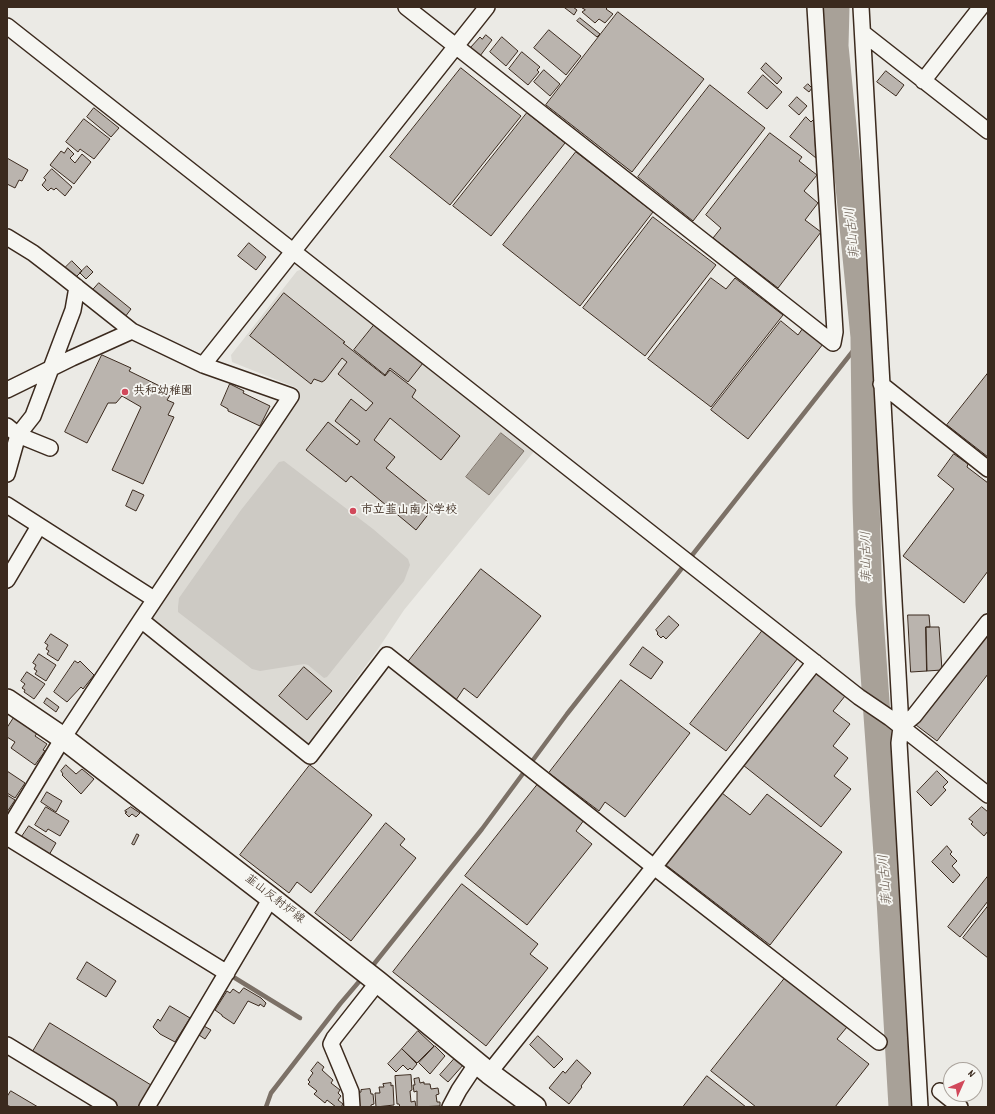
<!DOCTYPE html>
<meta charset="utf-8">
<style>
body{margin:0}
#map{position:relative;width:995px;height:1114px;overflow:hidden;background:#ebeae5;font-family:Dekko,sans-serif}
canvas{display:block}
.frame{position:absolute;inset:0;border:8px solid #3b2a1e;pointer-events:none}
.north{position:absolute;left:943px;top:1062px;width:40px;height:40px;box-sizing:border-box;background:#f6f6f2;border:1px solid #aba49d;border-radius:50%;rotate:45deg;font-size:11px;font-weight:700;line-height:16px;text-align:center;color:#3b2a1e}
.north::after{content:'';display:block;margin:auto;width:14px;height:18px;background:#d1495b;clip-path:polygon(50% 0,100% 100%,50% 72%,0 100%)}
</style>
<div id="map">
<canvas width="995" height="1114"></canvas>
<div class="frame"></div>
<div class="north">N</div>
</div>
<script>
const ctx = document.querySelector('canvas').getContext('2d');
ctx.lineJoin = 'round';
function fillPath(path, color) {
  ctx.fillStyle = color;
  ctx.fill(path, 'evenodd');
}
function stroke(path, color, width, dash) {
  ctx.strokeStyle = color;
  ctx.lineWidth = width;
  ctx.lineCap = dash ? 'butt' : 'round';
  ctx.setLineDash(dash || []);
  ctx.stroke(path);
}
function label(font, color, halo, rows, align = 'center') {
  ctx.font = font + ' Dekko,"Klee One",sans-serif';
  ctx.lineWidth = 3.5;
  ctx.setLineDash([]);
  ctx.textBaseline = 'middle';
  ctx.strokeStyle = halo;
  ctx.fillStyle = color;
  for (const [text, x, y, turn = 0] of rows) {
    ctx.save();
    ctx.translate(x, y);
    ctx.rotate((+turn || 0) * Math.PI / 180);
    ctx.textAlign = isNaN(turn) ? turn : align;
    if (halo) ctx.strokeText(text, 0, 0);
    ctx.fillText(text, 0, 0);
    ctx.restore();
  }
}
fillPath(new Path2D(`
 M306,268l230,181 -132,161 -28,42 -70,94 -157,-125 141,-213 9,-17 -2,-3 -65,-26 -1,-7 66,-84z`), '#dcdad4');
fillPath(new Path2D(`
 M284,461l89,68 35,30 2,6 -6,16 -77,96 -3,1 -16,-13 -4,-1 -44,7 -8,-2 -74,-57v-5l1,-9 62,-88 38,-48z`), '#cdcac4');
const water = new Path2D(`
 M501,433l23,18 -35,44 -23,-18z`);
fillPath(water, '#a8a198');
stroke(water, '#7c7167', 1);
stroke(new Path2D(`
 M370,969l112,-140 85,-115 297,-377
 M227,975l8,3 65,40
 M266,1107l5,-14 69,-89 23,-27`), '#7c7167', 4.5);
stroke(new Path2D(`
 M836,7l-1,39 29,291 2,165 3,102 20,278 13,225`), '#a8a198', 27);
const building = new Path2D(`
 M566,7h7l4,3 -3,5 -9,-7z
 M581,7h27l-2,2 7,5 -8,9 -6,-4 -4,4 -13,-11 3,-2z
 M618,12l86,67 -72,93 -86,-67z
 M580,18l20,16 -3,3 -20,-16z
 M549,30l32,26 -15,19 -32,-27z
 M486,35l6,5 -12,16 -10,-8 10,-11 2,2z
 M502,37l16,14 -12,15 -16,-14z
 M522,52l18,15 -3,3 2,2 -11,13 -19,-16z
 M766,63l16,15 -5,6 -16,-15z
 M461,68l60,48 -71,89 -60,-48z
 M544,70l16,14 -10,12 -16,-14z
 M886,71l18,14 -8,11 -19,-14z
 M763,75l19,17 -15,17 -19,-16z
 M808,84l4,4 -3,4 -5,-4z
 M710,85l55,43 -72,93 -55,-44z
 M797,97l10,9 -8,9 -10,-9z
 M94,108l25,20 -8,9 -24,-20z
 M527,113l38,30 -74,93 -38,-30z
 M806,117l5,5 3,-3 2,39 -26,-21z
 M84,119l26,20 -16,20 -14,-10 -2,3 -12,-10z
 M770,133l32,24 -3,4 18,14 -13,16 14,12 -13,17 16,12 -43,56 -65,-50 8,-10 -15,-13z
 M68,148l6,6 -4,4 5,5 7,-9 9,8 -17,22 -24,-19 11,-14 3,2z
 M576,152l77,60 -73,94 -77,-61z
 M7,158l21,12 -6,11 -3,-1 -4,8 -8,-4z
 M52,169l20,18 -7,9 -9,-8 -2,2 -3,-2 -3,3 -6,-6 4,-5 -2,-2z
 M653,217l63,48 -71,91 -62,-48z
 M249,243l17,14 -10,13 -18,-14z
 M72,261l10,10 -7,7 -10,-10z
 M87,266l6,6 -7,7 -6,-6z
 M711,278l15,11 9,-11 48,37 -72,92 -63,-48z
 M99,283l32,26 -6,8 -33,-26z
 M284,293l61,49 -2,1 42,33 5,-6 26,20 -4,7 48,39 -19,24 -51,-42 -16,22 21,17 -9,11 48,39 -18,23 -65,-54 -5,6 -40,-32 22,-28 29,23 3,-4 -25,-20 16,-22 15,12 7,-8 -35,-29 9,-12 -5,-4 -17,22 -3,2 -8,-3 -3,5 -61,-48z
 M781,321l17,14 5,-7 20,16 -75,95 -37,-29z
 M375,324l48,39 -15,19 -18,-14 -5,7 -31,-25z
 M102,355l29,13 -2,3 43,21 -5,8 7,3 -6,12 6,2 -31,67 -31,-14 29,-63 -19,-11 -6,7h-8l-21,40 -22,-11z
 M988,373v84l-41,-32z
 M230,384l14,7 -1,2 27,13 -10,20 -32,-15v-2l-7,-4z
 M954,454l14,10 -1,3 21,16v88l-24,32 -61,-47 51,-67 -16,-13z
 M133,490l11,5 -8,16 -10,-5z
 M481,569l60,47 -64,82 -13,-10 -8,12 -48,-38z
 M908,615h21l1,12h-4l1,44 -16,1z
 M669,616l10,9 -13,14 -3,-3 -2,2 -4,-4 1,-1 -2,-3z
 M926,627h13l3,43 -15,1z
 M763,630l35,28 -72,93 -36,-27z
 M988,632v42l-51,67 -21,-16z
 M51,634l17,11 -10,16 -11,-7 2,-3 -3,-2 2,-4 -3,-2z
 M643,647l20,15 -12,17 -21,-14z
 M39,654l17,11 -10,16 -11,-7 2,-3 -3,-2 2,-4 -3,-2z
 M75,661l3,2 2,-2 14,14 -11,14 -2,-2 -14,15 -13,-10z
 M304,667l28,24 -25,29 -28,-24z
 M27,672l18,12 -11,15 -10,-7 1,-2 -3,-2 3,-4 -4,-3z
 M815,673l30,23 -12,15 17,13 -17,22 15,12 -14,18 17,13 -30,38 -78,-62z
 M621,680l69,53 -65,84 -20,-15 -6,9 -50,-38z
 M47,698l12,9 -3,5 -12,-9z
 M15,716l23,16 -3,4 12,8 -4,6 2,1 -10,14 -24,-17 4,-6 -8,-5v-9z
 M66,765l10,9 6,-5 12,10 -13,15 -19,-19 1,-1 -2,-3z
 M310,765l62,50 -61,78 -14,-11 -8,11 -49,-38z
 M7,771l18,12 -10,15 -8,-5z
 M937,771l11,11 -5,5 3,3 -15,16 -14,-14z
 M538,784l46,36 -8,11 16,13 -65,81 -62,-49z
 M47,792l15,9 -6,11 -15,-10z
 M722,793l28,22 17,-21 75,58 -72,93 -104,-80z
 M7,795l8,5 -8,12z
 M46,807l23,14 -9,15 -12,-7 -2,3 -11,-7z
 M131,807l9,6 -4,4 -4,-3 -3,3 -4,-4 2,-1 -2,-1z
 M982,807l6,5v19l-4,5 -13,-12 2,-2 -4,-3z
 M386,823l19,16 -5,6 16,13 -65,83 -36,-28z
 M29,826l27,17 -7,12 -28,-17z
 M137,834l2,1 -5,10 -2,-1z
 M947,846l5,6 -2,2 7,7 -5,5 8,9 -7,8 -21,-21z
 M988,876v25l-28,36 -12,-10z
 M462,884l76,60 -8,10 18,14 -62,78 -93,-74z
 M988,906v52l-25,-20z
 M87,962l29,19 -10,16 -29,-18z
 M785,978l62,49 -10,12 32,25 -34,43h-79l-45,-36z
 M244,988l17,10 5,5 -2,4 -4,-3 -1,2 -11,-5 -14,23 -12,-8v-1l-7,-5 12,-19 3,2 3,-4 6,4z
 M170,1006l20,12 -15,24 -15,-8 -7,-7 5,-8 2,2z
 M50,1023l101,62 -13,22h-19l-87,-54z
 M204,1026l7,4 -6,9 -6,-4z
 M418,1031l16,15 -17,17 -15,-14z
 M538,1036l25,23 -9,9 -24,-23z
 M435,1046l10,10 -15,18 -11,-11z
 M402,1049l15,15 -5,6 -2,-2 -2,2 -5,-5 -7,7 -8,-8z
 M456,1057l8,7 -16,18 -8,-7z
 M577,1060l14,13 -10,13 1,1 -13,17 -20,-16 14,-17 2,2z
 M318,1062l6,5 -2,3 11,10 -2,3 9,7 -2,3 3,3 -3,4 5,4 -2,3h-5l-9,-7 -2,3 -11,-9 3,-3 -9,-7 2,-2 -2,-2 5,-7 -2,-2z
 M411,1075l1,15 -2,1 1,11 4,-1 1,6h-16l-1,-3h-2l-2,-28z
 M707,1076l39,31h-63z
 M419,1078l1,5 4,-1v2h6l1,5 7,-1 1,6 -3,1 1,7h3v4l-23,1v-16l-3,1 -1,-7h2l-1,-6z
 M391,1083v3l2,-1 1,20 -18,2 -1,-14h5l-1,-6h5l-1,-3z
 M370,1089l1,5h2l1,10 -3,1v2h-12l-1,-14 3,-1v-2z
 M11,1091l27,16h-27l-4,-2v-8z`);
fillPath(building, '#bab4ae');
stroke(building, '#3b2a1e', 1);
const minor = new Path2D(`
 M406,7l427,336 2,-11 -20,-325
 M861,7l40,720 -2,16 21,364
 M7,26l852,671 31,21 98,77
 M863,33l125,98
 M923,81l58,-74
 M7,237l26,16 26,20 73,58 71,34 88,31 -150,224 -78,118 -56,93
 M203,365l284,-358
 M881,384l107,85
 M7,390l65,-32 60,-27
 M7,426l11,9 32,13
 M7,474l11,-39 15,-19 40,-106 4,-23
 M7,505l147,94
 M7,580l32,-54
 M141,620l169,136 77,-101 267,212 225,175
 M901,727l13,-11 74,-94
 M7,837l220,136
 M7,1045l102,62
 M489,1073l165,-206 161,-205
 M940,1091l20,16
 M147,1107l124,-209
 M352,1107l-1,-15 -20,-48 3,-6 44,-56
 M450,1107l9,-17 18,-27`);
const secondary = new Path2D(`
 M7,700l56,38 208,160 107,84 111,91 46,34`);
stroke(minor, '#3b2a1e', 18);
stroke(secondary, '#3b2a1e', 24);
stroke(minor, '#f6f6f2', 15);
stroke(secondary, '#f6f6f2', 21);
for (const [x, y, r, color] of [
 [125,392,4,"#d1495b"],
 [353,511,4,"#d1495b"]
]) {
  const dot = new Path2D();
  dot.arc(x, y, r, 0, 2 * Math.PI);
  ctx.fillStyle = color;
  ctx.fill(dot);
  stroke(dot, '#f6f6f2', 1.5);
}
label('bold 12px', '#3b2a1e', '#f6f6f2', [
 ["共和幼稚園",133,392],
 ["市立韮山南小学校",361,511]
], 'left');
label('12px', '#3b2a1e', '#f6f6f2', [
 ["韮山反射炉線",274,900,38]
]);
label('italic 13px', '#615449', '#f6f6f2', [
 ["菲山古川",854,233,-96],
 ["菲山古川",868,557,-91],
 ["菲山古川",887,880,-94]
]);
</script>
